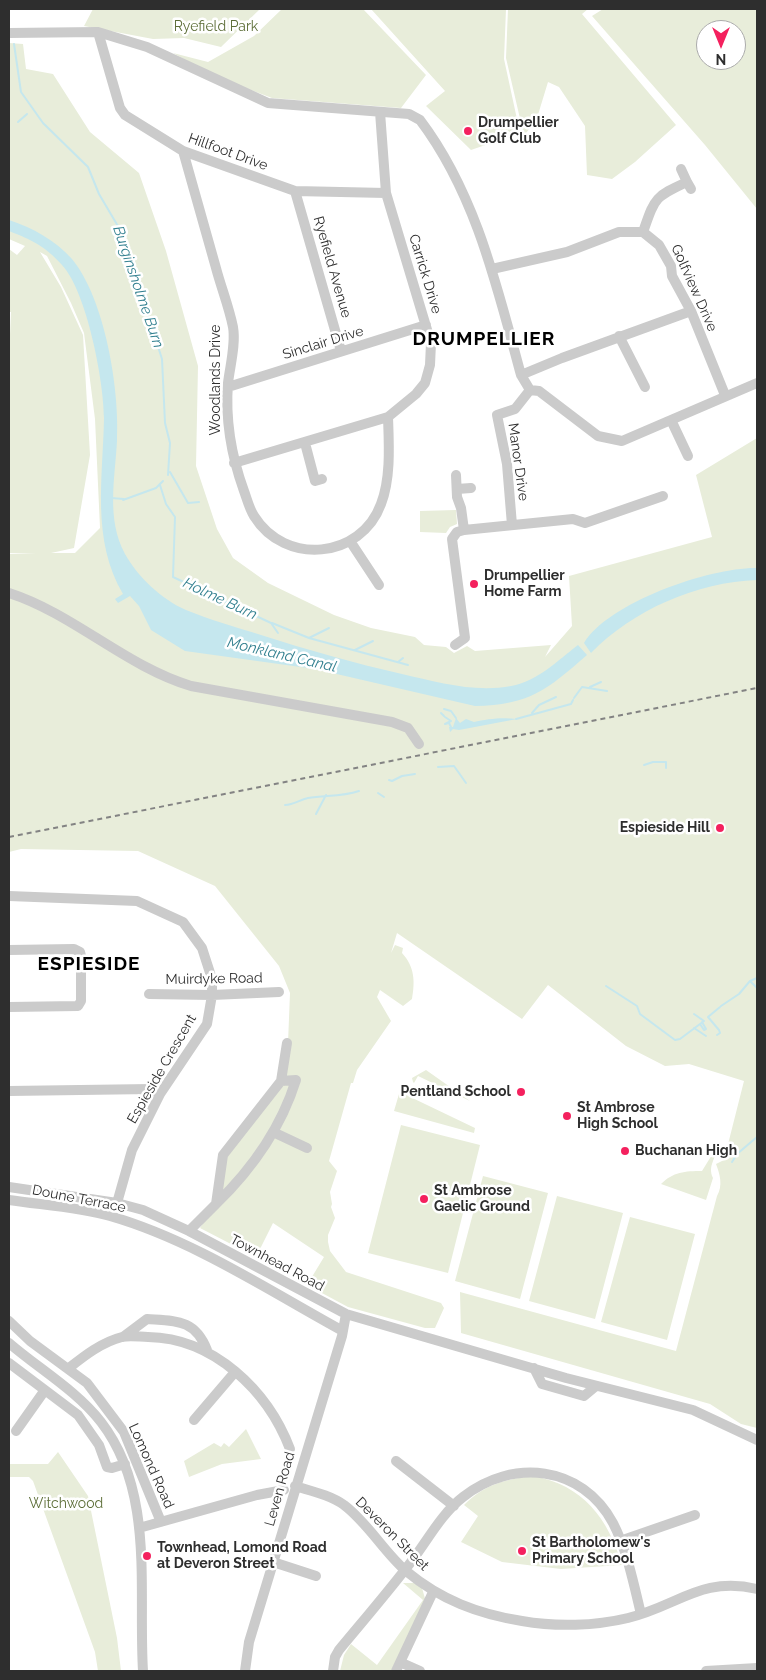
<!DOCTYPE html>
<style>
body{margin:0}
#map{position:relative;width:766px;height:1680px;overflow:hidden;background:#fff;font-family:Raleway,sans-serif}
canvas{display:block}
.frame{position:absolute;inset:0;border:10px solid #2e2e2e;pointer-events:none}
.north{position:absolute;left:696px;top:20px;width:50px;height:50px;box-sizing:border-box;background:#fff;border:1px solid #ababab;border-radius:50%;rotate:180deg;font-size:14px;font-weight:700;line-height:20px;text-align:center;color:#2e2e2e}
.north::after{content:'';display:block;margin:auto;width:18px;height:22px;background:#f4215e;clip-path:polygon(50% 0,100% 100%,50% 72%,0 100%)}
</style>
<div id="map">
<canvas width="766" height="1680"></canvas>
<div class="frame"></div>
<div class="north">N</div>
</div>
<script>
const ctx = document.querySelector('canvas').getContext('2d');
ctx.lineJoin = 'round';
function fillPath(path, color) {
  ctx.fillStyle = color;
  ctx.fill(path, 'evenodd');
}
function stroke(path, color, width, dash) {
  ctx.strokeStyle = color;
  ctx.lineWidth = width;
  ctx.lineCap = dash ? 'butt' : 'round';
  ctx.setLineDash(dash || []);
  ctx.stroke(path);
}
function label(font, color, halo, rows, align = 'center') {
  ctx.font = font + ' Raleway,sans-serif';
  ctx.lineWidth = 5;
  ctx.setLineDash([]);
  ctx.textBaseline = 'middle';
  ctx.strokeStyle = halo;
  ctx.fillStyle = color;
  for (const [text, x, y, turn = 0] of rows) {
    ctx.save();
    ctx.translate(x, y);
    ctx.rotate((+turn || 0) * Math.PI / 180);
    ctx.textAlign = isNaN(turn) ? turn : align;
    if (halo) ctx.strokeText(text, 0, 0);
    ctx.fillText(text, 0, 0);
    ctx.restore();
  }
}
fillPath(new Path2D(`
 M93,9h167l-39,38 -37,-9 -31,1 -69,-13z
 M282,9h81l63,66 -25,33 -129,-10 -58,-22 -41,-23 35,9 46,-26z
 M371,9h135l-2,50 16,74 -49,17 -45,-44 19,-15z
 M508,9h80l-6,5 94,111 -41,37 -23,17 -25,-4 -2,-49 -26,-39 -11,-5 -11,36 -13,18 -18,-78z
 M603,9h154v200l-52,-64 -113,-129zM706,30h30v30h-30z
 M9,43l14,1 3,25 27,5 37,58 49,41 27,78 32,115 -2,100 21,63 16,29 35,25 66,32 37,13 44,9 9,8 22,2 8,6 13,-7 8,5 76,-6 -6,12 27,-31 -3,-50 143,-39 -16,-62 61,-37v990l-16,-4 -31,-20 -249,-71 -1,-41 216,59 41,-155c6,-11 3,-21 -1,-32l8,-4 20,-79 -55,-17 -24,2 -39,-20 -78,-61 -26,34 -125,-86 -6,20 4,-8 8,3 -1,5c13,14 13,29 10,46l-9,7 -23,-16 -3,7 14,24 -34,49 -4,13h-2l-22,78 8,10 -7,21 2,12 -1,3 4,11 -7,17v7l2,9 16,21 95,31 3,5 -9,20h-10l-77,-21 -41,-22 17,-28 -51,-34 -17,34 -56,-29 18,-30 7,-39 62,-91 3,-75 -11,-27 -64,-80 -77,-35 -117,-2 -12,3v-298l27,-1h-27v-196l2,-45h-2v-63l8,6 8,-9 -16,-7zM40,252l7,4 24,47 13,30 11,86 5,109 -25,25h-24l23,-5 16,-93 -7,-120 -22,-48z
 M456,510l1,14 -7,3 -4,6 -26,-1v-21z
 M426,1070l44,31 -52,-25 -4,7 -1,-1 -1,-4z
 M402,1093l73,35 -1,5 -80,-22 5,-17z
 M401,1125l79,20 -32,128 -80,-20z
 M718,1145c-1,13 -11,20 -5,33l-7,22 -45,-16c12,-12 24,-13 41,-13z
 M483,1176l65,17 -28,106 -65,-18z
 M557,1196l66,17 -28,106 -66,-18z
 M630,1217l65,17 -28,106 -66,-18z
 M246,1429l15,30 -39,5 -33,13 -5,-16 30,-18 7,4 3,-4 5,4z
 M58,1452l30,44 29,142 4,33h-23l-3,-19 -62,-171 -4,-4h-20v-13h39z
 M533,1476c50,9 75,42 89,89l-61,4 -59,-7 -41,-20 17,-26 -14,-11c19,-20 42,-26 69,-29z
 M403,1583h11l8,5 4,14 -35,69h-51l4,-16 7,-11 26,21 46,-65z`), '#e8edda');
fillPath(new Path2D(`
 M9,220c24,8 46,20 63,39 33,40 48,131 45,182 -2,37 -11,78 8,113 13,23 36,45 61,56 24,10 50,17 75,25 47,15 93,28 141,39 35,8 73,19 109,12 27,-5 46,-25 67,-41l9,10c-40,35 -58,50 -112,51l-160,-37 -130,-18 -34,-21 -12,-24 -9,-10 -12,7 -3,-4 8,-5c-32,-54 -20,-117 -19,-176 0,-36 -17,-126 -42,-153 -17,-19 -30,-25 -53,-34z
 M757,568v12c-60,2 -124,30 -166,73l-7,-10c25,-41 127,-76 173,-75z
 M456,718l4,5 6,-4 8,3c12,-3 29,-5 43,-3l-58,11 -6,-1 -3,3 -1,-5h4z`), '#c5e7ee');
stroke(new Path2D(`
 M14,44l7,48 22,31 45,44 11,27 23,39 9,38 5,7 26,81 3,64 5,20 -2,32
 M18,122l9,-8
 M170,472l18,31 11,-1
 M160,485l6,19 9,13 -2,60 98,46 7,10
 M111,498l13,1
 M123,500l33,-12 7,-7
 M272,623l37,15 99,27
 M309,638l20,-10
 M355,650l18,-9
 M398,662l5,-4
 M590,687l11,-5
 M574,698l8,-11 25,4
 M444,709l7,2 5,7
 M441,713l3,3
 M532,713l7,-8 17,-8
 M445,717l6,4 -6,3 4,-1 2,4
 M516,719l55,-15 2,-4
 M644,765l9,-3h13v6
 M438,767l16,-1 12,17
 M389,780l3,1 10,-5 13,-2
 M378,793l6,4
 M285,805c9,0 14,-5 23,-7 17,-3 33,-1 51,-7
 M316,814l10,-19
 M750,981l7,7
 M606,986l31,20 3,8 35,26 5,-1 24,-18 -10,-7
 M721,1006l18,-12 11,-13 7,-3
 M700,1024l4,6 2,-1 -4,-7
 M694,1028l12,8
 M717,1035l3,-2 -1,-3 -11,-13 12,-10
 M732,1162l5,-8 20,-17`), '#c5e7ee', 2);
stroke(new Path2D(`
 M98,32l22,76 5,7 58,36 112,40 91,2
 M9,33l89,-1 49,15 121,56 141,11 11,6c56,74 77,167 101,255l9,15 9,1 59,45 24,5 135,-58
 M183,151c11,39 22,78 33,117 5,19 13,39 17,59 3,17 -3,39 -5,56 -3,38 3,72 16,108 3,8 5,17 10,25 31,50 107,43 127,-12 10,-26 8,-59 7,-87
 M681,169l6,13
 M295,191l46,160
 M643,232c12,-34 11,-35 44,-50l4,7
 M492,269l75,-17 52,-20h24l16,13 12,21 1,10 19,35 34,84
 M619,336l26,51
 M521,375l41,-17 129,-47
 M228,387l198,-62
 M671,420l17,36
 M305,443l10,38 7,-2
 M234,463l154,-46 28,-23 9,-11 5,-18 1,-22 -45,-150 -6,-81
 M456,475l1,22 4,11 3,22 109,-11 12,4 78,-27
 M457,489l14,-1
 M512,525l-5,-61 -10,-49 18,-6 15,-19
 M350,541l29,44
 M9,593c65,21 116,73 182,93l201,36 16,6 11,16
 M455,645l10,-7 -13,-99 5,-7 7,-2
 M9,896l128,5 46,21 19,26 10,31v16l-5,29 -47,70 -28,56 -15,53
 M9,950l65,-1 6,3 1,4v45l-3,5 -69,1
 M149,994l63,1 67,-3
 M9,1091l142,-2 9,5
 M273,1132l34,16
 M9,1187l108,16 26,7 46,21 157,83 220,64 127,32 64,30
 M9,1200c33,5 69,7 101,16 83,24 158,74 233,115
 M216,1204c36,-35 65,-76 80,-124l-15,1
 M189,1231l27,-27 7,-49 58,-74 6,-38
 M9,1321l21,20 57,42 37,49 37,90
 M123,1337l24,-18c29,2 48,0 60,31
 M9,1343c30,26 67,47 92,79 54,70 37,167 42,249
 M9,1363l69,52 21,30 8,22 5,1 13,-4
 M69,1368c15,-12 33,-26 53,-31 8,-2 18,0 26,0 66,1 120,54 142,112
 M534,1368l8,16 42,12 12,-10
 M194,1420l41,-48
 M16,1431l29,-41
 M396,1461l58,45
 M295,1486c16,5 35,9 49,19 24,18 40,47 62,66 35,29 72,43 116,50 34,6 73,5 106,-3 50,-12 73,-42 129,-29
 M139,1528l118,-33 27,-5
 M620,1541l75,-26
 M273,1562l43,14
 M402,1663l18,8
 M245,1671l4,-29 93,-306 4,-22
 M333,1671l2,-14 4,-7c24,-29 49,-58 72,-88 16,-21 31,-49 52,-65 49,-39 119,-32 150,26 14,27 21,62 28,91
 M396,1671l37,-79
 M706,1671l51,-3`), '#cbcbcb', 10);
stroke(new Path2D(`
 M9,837l748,-149`), '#838383', 2, [5, 4]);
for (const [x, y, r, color] of [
 [468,131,5,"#f4215e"],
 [474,584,5,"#f4215e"],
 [720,828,5,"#f4215e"],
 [521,1092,5,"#f4215e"],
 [567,1116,5,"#f4215e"],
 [625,1151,5,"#f4215e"],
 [424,1199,5,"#f4215e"],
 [522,1551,5,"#f4215e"],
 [147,1556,5,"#f4215e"]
]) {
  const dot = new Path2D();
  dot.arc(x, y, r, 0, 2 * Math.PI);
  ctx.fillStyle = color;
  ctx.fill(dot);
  stroke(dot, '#fff', 2);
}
label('14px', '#5d6e38', '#fff', [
 ["Ryefield Park",216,27],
 ["Witchwood",66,1504]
]);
label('bold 14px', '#2e2e2e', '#fff', [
 ["Drumpellier",478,123],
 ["Golf Club",478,139],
 ["Drumpellier",484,576],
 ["Home Farm",484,592],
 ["Espieside Hill",710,828,"right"],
 ["Pentland School",511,1092,"right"],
 ["St Ambrose",577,1108],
 ["High School",577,1124],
 ["Buchanan High",635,1151],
 ["St Ambrose",434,1191],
 ["Gaelic Ground",434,1207],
 ["St Bartholomew's",532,1543],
 ["Primary School",532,1559],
 ["Townhead, Lomond Road",157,1548],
 ["at Deveron Street",157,1564]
], 'left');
label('14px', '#2e2e2e', '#fff', [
 ["Hillfoot Drive",228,152,20],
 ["Ryefield Avenue",332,267,74],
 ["Carrick Drive",425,274,73],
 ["Golfview Drive",694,288,66],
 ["Sinclair Drive",323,343,-17],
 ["Woodlands Drive",216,380,-90],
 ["Manor Drive",518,462,82],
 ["Muirdyke Road",214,979,-1],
 ["Espieside Crescent",162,1069,-60],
 ["Doune Terrace",79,1199,11],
 ["Townhead Road",277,1263,28],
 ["Lomond Road",151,1466,66],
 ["Leven Road",280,1489,-74],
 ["Deveron Street",392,1534,45]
]);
label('italic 15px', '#338090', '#fff', [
 ["Burginsholme Burn",138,287,71],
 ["Holme Burn",220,599,25],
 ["Monkland Canal",282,655,13]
]);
ctx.letterSpacing = '1px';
label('bold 19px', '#000', '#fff', [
 ["DRUMPELLIER",484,339],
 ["ESPIESIDE",89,964]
]);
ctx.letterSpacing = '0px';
</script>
